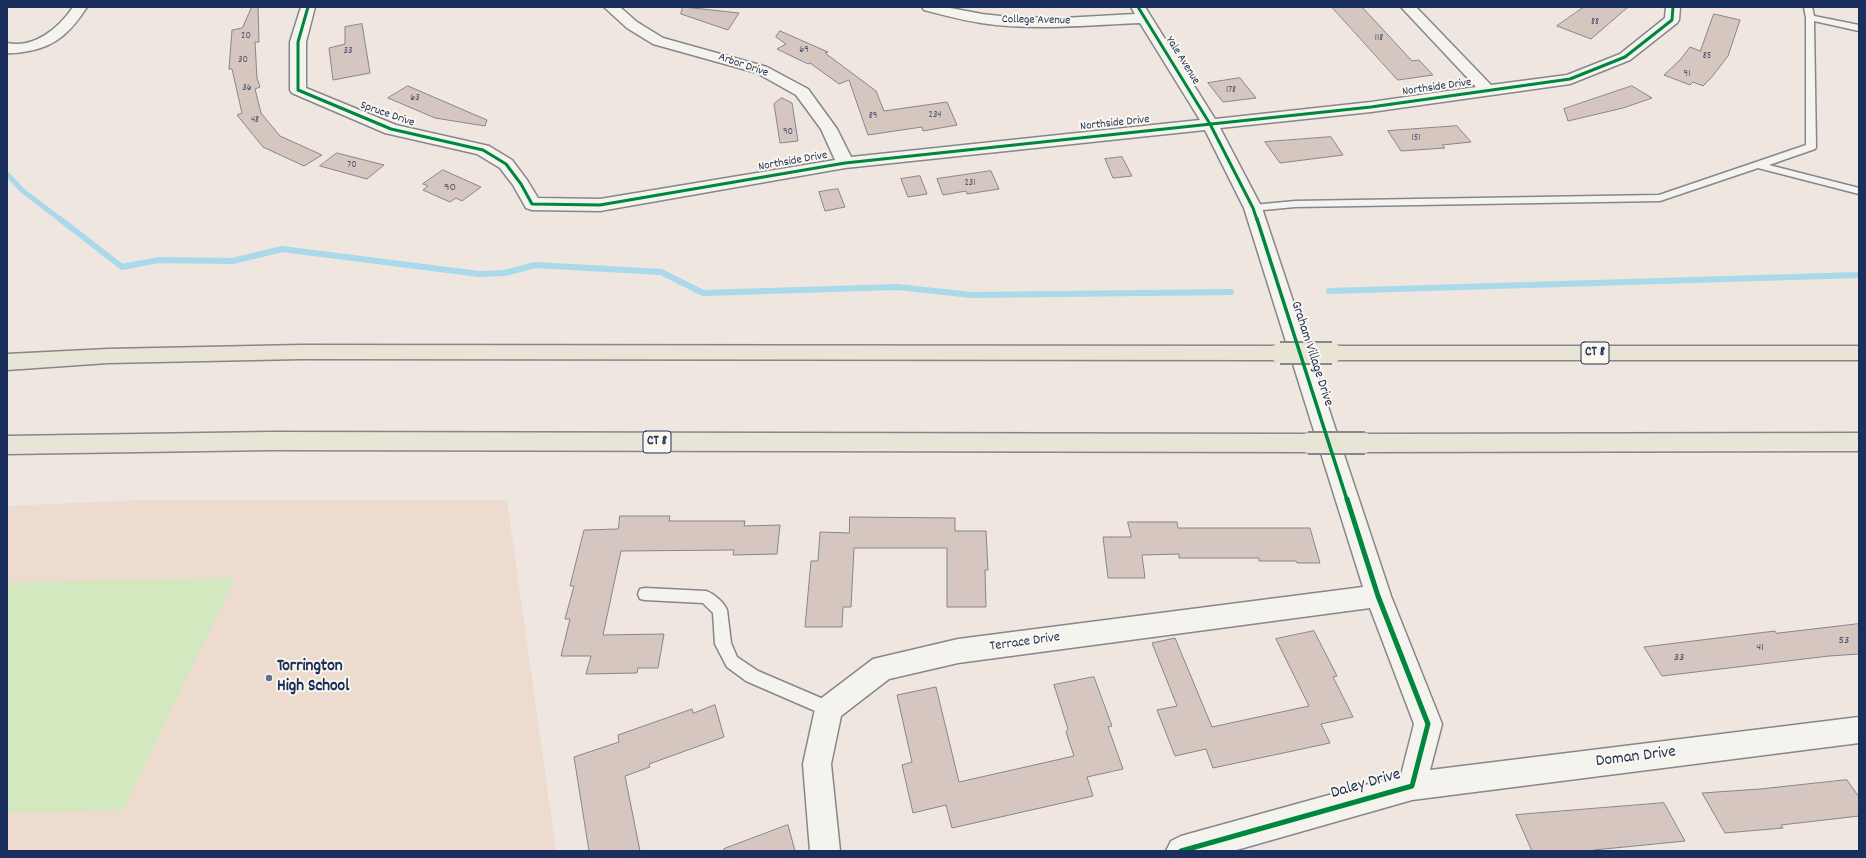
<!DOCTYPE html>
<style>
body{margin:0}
#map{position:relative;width:1866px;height:858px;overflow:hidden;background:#eee6df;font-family:Dekko,sans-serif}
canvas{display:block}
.frame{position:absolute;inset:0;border:8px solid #1b2f5e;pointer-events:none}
</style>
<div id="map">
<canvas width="1866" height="858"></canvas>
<div class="frame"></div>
</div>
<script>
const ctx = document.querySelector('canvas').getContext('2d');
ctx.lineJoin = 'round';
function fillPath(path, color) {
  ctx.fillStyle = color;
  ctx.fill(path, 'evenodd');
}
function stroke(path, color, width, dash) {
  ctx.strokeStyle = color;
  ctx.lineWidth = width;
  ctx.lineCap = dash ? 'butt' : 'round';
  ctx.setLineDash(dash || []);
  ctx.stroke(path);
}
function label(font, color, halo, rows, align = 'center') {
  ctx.font = font + ' Dekko,sans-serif';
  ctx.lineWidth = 4;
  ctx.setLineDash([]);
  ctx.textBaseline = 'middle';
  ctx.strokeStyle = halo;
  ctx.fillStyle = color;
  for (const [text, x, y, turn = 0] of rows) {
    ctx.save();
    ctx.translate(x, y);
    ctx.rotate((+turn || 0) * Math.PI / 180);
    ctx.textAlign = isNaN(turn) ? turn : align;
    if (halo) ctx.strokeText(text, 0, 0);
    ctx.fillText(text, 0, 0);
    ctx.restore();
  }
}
fillPath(new Path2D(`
 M140,500h367l49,351h-549v-345z`), '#eddbcf');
fillPath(new Path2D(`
 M235,578l-112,232 -116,3v-231z`), '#d4e8bf');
stroke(new Path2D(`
 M7,174l16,17 38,29`), '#a9d9ea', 5);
stroke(new Path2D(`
 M60,219l62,48 37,-7 74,1 49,-12 197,25 26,-1 30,-8 126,7 42,21 194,-6 75,8 259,-3
 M1329,291l530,-16`), '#a9d9ea', 6);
const building = new Path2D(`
 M252,7h6l1,35h-4l2,36 3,9 -5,2 6,24 19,23 42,19 -18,11 -41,-19 -26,-32 5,-2 -10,-44h-3l3,-39 10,-2z
 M683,7h1l55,6 -11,17 -47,-16z
 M1332,7h30l50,54 7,-1 14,15 -35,5z
 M1584,7h44l-37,32 -34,-13z
 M1714,14l26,6 -12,36 -17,22 -8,8 -10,-4 -3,3 -26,-10 16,-15 10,-13 10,4z
 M362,24l8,49 -37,7 -4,-32 16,-4v-17z
 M780,31l48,21 -3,1 51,38 8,20 63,-9 10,23 -34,6 -1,-4 -54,8 -19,-55 -10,4 -29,-21 -2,1 -31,-15 9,-5 -10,-7z
 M1240,78l16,20 -33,4 -15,-19z
 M408,86l79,34 -2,6 -50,-8 -47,-20z
 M1632,86l20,12 -29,10 -55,13 -4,-12z
 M782,98l10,5 6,38 -18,2 -6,-39z
 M1457,126l14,16 -29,3 3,3 -44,3 -13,-20z
 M1331,137l12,18 -63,8 -15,-21z
 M337,153l47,12 -17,14 -47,-13z
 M1122,157l10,19 -19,2 -8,-19z
 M443,170l38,17 -19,14 -6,-3 -6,4 -27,-12 5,-4 -5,-2z
 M991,171l8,18 -32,5 -1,-3 -23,4 -6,-16z
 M920,176l7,18 -19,3 -7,-18z
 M838,189l7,18 -20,4 -6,-19z
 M620,516h50l-1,5h76l-1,5 36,-1 -3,29 -44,1 1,-5 -113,1 -18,84 61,-1 -6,34h-20l-1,5 -51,1 5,-18h-30l9,-37h-5l9,-33h-4l14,-56 34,-1z
 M850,517l105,1v13h31l2,39h-3l1,37h-39v-59h-93l-3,59h-8l-1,20h-37l6,-66h7l2,-29 29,1z
 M1128,522h49l1,6h132l10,35h-23l-1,-2h-37v-3h-80v-4l-37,1 3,23h-37l-5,-41h28z
 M1859,624v30l-30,2 -167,20 -18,-29 131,-16 1,2z
 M1314,631l23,45 -4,1 20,40 -32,7 9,19 -117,25 -7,-19 -31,7 -18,-46 20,-4 -25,-63 23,-5 37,89 97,-21 -33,-67z
 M1094,677l18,49 -4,1 15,42 -36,8 6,19 -141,32 -6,-23 -33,8 -11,-48 10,-3 -15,-67 39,-8 23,95 115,-26 -8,-24 2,-3 -14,-44z
 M715,705l9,32 -75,27 1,3 -25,9 15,75h-51l-15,-94 45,-15 -1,-7 74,-26 1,4z
 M1847,780l12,17v19l-78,9 2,3 -58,5 -23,-40 58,-4z
 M1664,803l21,38 -91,9v1h-62l-16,-36z
 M788,825l7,26h-71v-2z`);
fillPath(building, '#d5c7bf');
stroke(building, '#86868c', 1);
const service = new Path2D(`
 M1804,7h8l2,9 45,9v6l-45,-10 2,126 -1,2 -46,16 90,23v6l-101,-26 -98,33 -365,6 -42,4 -5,-3 5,-3 42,-4 364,-6 147,-50v-127z
 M645,588l61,3c8,3 18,11 21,19l4,33 6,14 21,14 77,33 2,5 -2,5 -6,3 -83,-36 -19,-14 -12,-23 -2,-31 -10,-10 -58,-3 -5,-1 -2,-5 2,-5z`);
const minor = new Path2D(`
 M73,7h14c-15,23 -30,39 -58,44 -7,1 -15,3 -22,2v-10c27,6 52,-15 66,-36z
 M301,7h14l-9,35v46l90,37 93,21 23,14 15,20 11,18 62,1 235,-39 -14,-31 -25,-34 -39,-22 -104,-29 -26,-16 -23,-21h16l17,15 26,16 104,29 41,22 29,40 14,28 349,-37 -60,-97c-52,2 -107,8 -159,0 -20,-3 -38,-8 -57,-13l-2,-3h23l37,7 27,3 54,1 72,-4 -4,-7h14l70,112 156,-17 105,-15 -75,-80h15l75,78 76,-10 53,-21 45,-36 1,-11h14l-1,13 -2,3 -47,37 -60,24 -199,28 -151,16 42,80 129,388 51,128 -12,46 429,-53v26l-447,57 -179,51h-67l5,-10 10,-5 220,-61 13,-51 -44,-116 -412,55 -69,16 -48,37 -10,48 9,87h-30l-7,-87 12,-55 4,-9 54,-41 85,-20 405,-52 -119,-379 -39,-78 -360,38 -245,43 -68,-1 -6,-2 -13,-23 -13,-17 -23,-14 -92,-21 -93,-40 -2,-3v-48z`);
const motorway = new Path2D(`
 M301,345l979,1 7,2 3,5 -3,5 -7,2 -979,-1 -193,4 -101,7v-16l101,-5z
 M1332,346h527v14h-527l-7,-2 -3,-5 3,-5z
 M271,432l1037,2 8,3 3,6 -3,6 -8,3 -1037,-2 -264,4v-18z
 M1859,433v18l-494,1 -8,-3 -3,-6 3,-6 8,-3z`);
stroke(service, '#86868c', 3);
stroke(minor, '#86868c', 3);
stroke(motorway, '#86868c', 3);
fillPath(service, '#f5f3ee');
fillPath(minor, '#f5f3ee');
fillPath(motorway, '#e8e4d6');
const motorwayBridge = new Path2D(`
 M1280,353h52
 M1308,443h57`);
stroke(motorwayBridge, '#86868c', 24, []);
stroke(motorwayBridge, '#e8e4d6', 20);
stroke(new Path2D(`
 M308,7l-10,35v48l93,39 92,21 23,14 15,20 11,20 68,1 245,-42 526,-56 199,-28 55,-22 47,-37 1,-13
 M1138,7l72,117 43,84 4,12`), '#00873e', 3);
stroke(new Path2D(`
 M1257,219l90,281`), '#00873e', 3.5);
stroke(new Path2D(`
 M1181,851l231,-65 16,-62 -50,-128 -31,-97`), '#00873e', 5);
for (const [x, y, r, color] of [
 [269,678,4,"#656f8b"]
]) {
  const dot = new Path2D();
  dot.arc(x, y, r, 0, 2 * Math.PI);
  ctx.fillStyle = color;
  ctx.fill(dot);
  stroke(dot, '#fbf7ec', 1.5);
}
label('10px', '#4a5576', null, [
 ["88",1595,23],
 ["20",246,37],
 ["118",1379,39],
 ["69",804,51],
 ["33",348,52],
 ["85",1707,57],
 ["30",243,61],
 ["91",1687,75],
 ["36",247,89],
 ["178",1231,91],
 ["63",415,99],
 ["234",935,116],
 ["89",873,117],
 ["48",255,121],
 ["90",788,133],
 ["151",1416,139],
 ["70",352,166],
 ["231",970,184]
]);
label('12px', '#1b2f5e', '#fbf7ec', [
 ["College Avenue",1036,21,1],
 ["Yale Avenue",1182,61,58],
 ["Arbor Drive",743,66,19],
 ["Northside Drive",1437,88,-8],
 ["Spruce Drive",387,115,19],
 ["Northside Drive",1115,124,-6],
 ["Northside Drive",793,162,-10]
]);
label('12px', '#4a5576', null, [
 ["90",450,188],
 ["53",1844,641],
 ["41",1760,648],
 ["33",1679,658]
]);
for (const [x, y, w] of [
 [1595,353,28],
 [657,442,28]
]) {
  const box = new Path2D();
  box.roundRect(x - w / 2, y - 11, w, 22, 3);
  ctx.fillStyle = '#fbf7ec';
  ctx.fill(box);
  stroke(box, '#1b2f5e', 1);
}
label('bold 13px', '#1b2f5e', null, [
 ["CT 8",1595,353],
 ["CT 8",657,442]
]);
label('14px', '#1b2f5e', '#fbf7ec', [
 ["Graham Village Drive",1311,354,72],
 ["Terrace Drive",1025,643,-8]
]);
label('bold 17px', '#1b2f5e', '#fbf7ec', [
 ["Torrington",277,668],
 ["High School",277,688]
], 'left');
label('17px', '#1b2f5e', '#fbf7ec', [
 ["Doman Drive",1636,758,-7],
 ["Daley Drive",1366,785,-16]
]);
</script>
